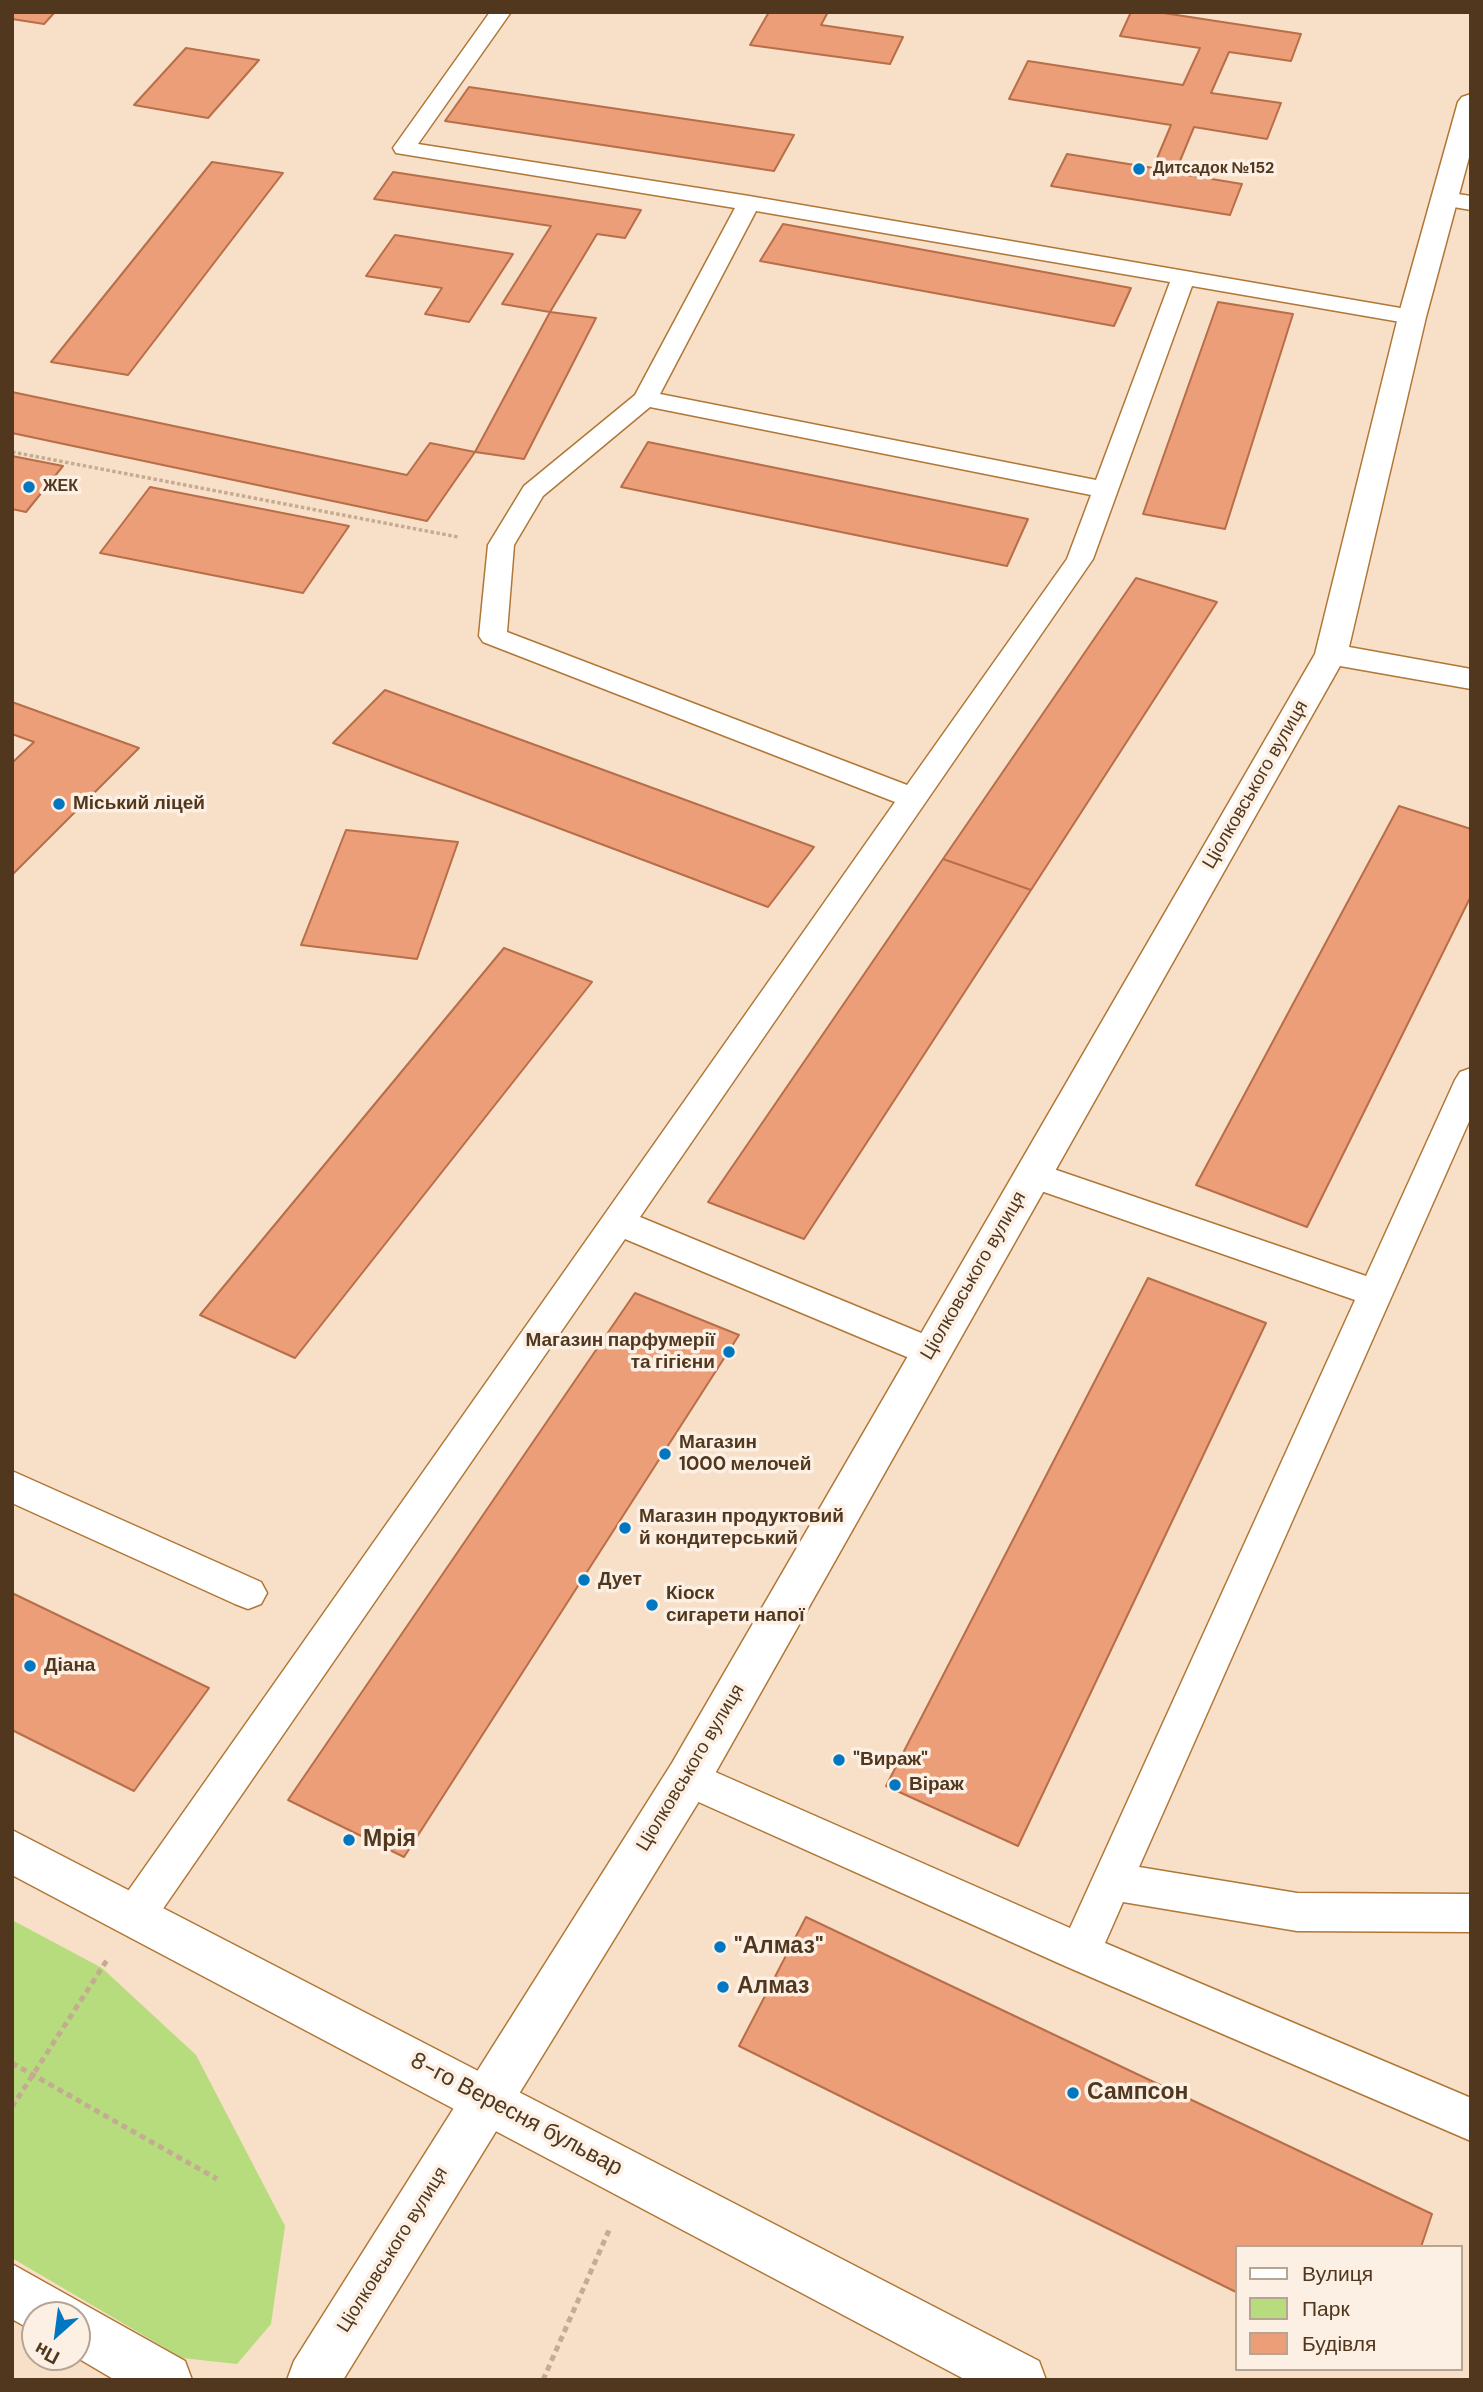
<!DOCTYPE html>
<meta charset="utf-8">
<style>
body{margin:0}
#map{position:relative;width:1483px;height:2392px;overflow:hidden;background:#f8dfc7;font-family:"DM Sans",sans-serif}
canvas{display:block}
.frame{position:absolute;inset:0;border:14px solid #50371d;pointer-events:none}
.legend{position:absolute;left:1235px;top:2245px;width:228px;height:126px;box-sizing:border-box;background:#fcefe3;border:2px solid #b7a594;margin:0;padding:9px 12px;list-style:none;font-size:21px;color:#50371d}
.legend li{display:flex;align-items:center;gap:14px;height:35px}
.legend b{width:35px;border:2px solid #b7a594}
.north{position:absolute;left:21px;top:2301px;width:70px;height:70px;box-sizing:border-box;background:#fcefe3;border:2px solid #b7a594;border-radius:50%;rotate:208deg;font-size:19px;font-weight:700;line-height:28px;text-align:center;color:#50371d}
.north::after{content:'';display:block;margin:auto;width:24px;height:32px;background:#0277c1;clip-path:polygon(50% 0,100% 100%,50% 72%,0 100%)}
</style>
<div id="map">
<canvas width="1483" height="2392"></canvas>
<div class="frame"></div>
<ul class="legend">
<li><b style="height:9px;background:#fff"></b>Вулиця</li>
<li><b style="height:19px;background:#b6dc7d"></b>Парк</li>
<li><b style="height:19px;background:#ec9e78"></b>Будівля</li>
</ul>
<div class="north">Пн</div>
</div>
<script>
const ctx = document.querySelector('canvas').getContext('2d');
ctx.lineJoin = 'round';
function fillPath(path, color) {
  ctx.fillStyle = color;
  ctx.fill(path, 'evenodd');
}
function stroke(path, color, width, dash) {
  ctx.strokeStyle = color;
  ctx.lineWidth = width;
  ctx.lineCap = dash ? 'butt' : 'round';
  ctx.setLineDash(dash || []);
  ctx.stroke(path);
}
function label(font, color, halo, rows, align = 'center') {
  ctx.font = font + ' "DM Sans",sans-serif';
  ctx.lineWidth = 7;
  ctx.setLineDash([]);
  ctx.textBaseline = 'middle';
  ctx.strokeStyle = halo;
  ctx.fillStyle = color;
  for (const [text, x, y, turn = 0] of rows) {
    ctx.save();
    ctx.translate(x, y);
    ctx.rotate((+turn || 0) * Math.PI / 180);
    ctx.textAlign = isNaN(turn) ? turn : align;
    if (halo) ctx.strokeText(text, 0, 0);
    ctx.fillText(text, 0, 0);
    ctx.restore();
  }
}
fillPath(new Path2D(`
 M12,1920l90,48 94,87 89,171 -14,98 -34,40 -55,-6 -170,-100z`), '#b6dc7d');
const building = new Path2D(`
 M12,12h43l-11,12 -32,-5z
 M769,12h59l-7,13 82,12 -13,27 -140,-19z
 M1131,12h26l144,22 -10,27 -62,-9 -18,41 70,10 -14,36 -73,-12 -19,46 67,11 -12,31 -179,-29 16,-32 86,14 18,-43 -162,-26 19,-38 155,24 17,-37 -80,-12z
 M186,48l73,12 -51,58 -74,-13z
 M469,87l325,48 -20,36 -329,-50z
 M212,162l71,11 -155,202 -77,-13z
 M393,172l248,38 -16,28 -28,-4 -47,78 -48,-8 49,-78 -177,-27z
 M783,224l348,64 -17,38 -354,-65z
 M395,235l118,19 -44,68 -44,-8 17,-26 -76,-12z
 M1218,302l75,12 -68,215 -82,-15z
 M550,312l46,6 -72,141 -49,-7z
 M12,392l395,83 23,-32 45,9 -48,69 -415,-88z
 M648,442l380,77 -21,47 -386,-79z
 M12,456l51,10 -37,46 -14,-3z
 M150,487l199,39 -46,67 -203,-40z
 M1136,578l81,24 -186,288 -88,-31z
 M385,690l429,157 -46,60 -435,-164z
 M12,702l127,46 -127,127v-112l22,-21 -22,-8z
 M1399,806l72,23v67l-164,331 -111,-42z
 M346,830l112,12 -41,117 -116,-14z
 M943,859l88,31 -227,349 -96,-37z
 M504,948l88,34 -297,376 -95,-43z
 M1148,1278l118,45 -248,523 -132,-60z
 M635,1293l104,42 -335,522 -116,-57z
 M12,1593l197,95 -75,103 -122,-61z
 M806,1917l626,297 -11,33h-185v45l-497,-246z`);
fillPath(building, '#ec9e78');
stroke(building, '#b76e49', 2);
const service = new Path2D(`
 M490,12h21l-93,132 331,52 663,114 8,2 4,5 -4,5 -8,2 -220,-38 -99,273 -453,658 303,125 5,10 -5,10 -12,4 -12,-4 -294,-123 -476,690 -14,5 -14,-5 -6,-14 6,-14 774,-1099 -412,-160 -4,-6 9,-91 36,-59 111,-91 100,-187 -339,-55 -3,-5zM756,211l414,71 -74,198 -436,-86zM650,407l441,88 -24,64 -160,226 -400,-153 7,-87 29,-49z
 M1444,192l27,4v14l-35,-6 -3,-5z
 M1471,1068v49l-332,750 158,26 174,1v38l-174,-1 -174,-29 -18,41 366,155v43l-406,-175 -391,-175 -6,-13 6,-13 14,-5 382,168 285,-628 -334,-116 -5,-9 5,-9 12,-4 333,114 89,-196 5,-8z
 M12,1471l249,111 6,11 -6,11 -13,5 -13,-5 -223,-101z`);
const minor = new Path2D(`
 M1471,94v56l-45,167 -77,330 122,22v20l-131,-23 -636,1127 -361,587h-56l7,-19 378,-598 643,-1109 83,-337 60,-215 4,-5z`);
const tertiary = new Path2D(`
 M12,1830l1027,531 7,19h-80l-954,-505z
 M12,2264l173,97 7,19h-77l-39,-23 1,-42h-42v17l-23,-13z`);
stroke(service, '#b07737', 3);
stroke(minor, '#b07737', 3);
stroke(tertiary, '#b07737', 3);
stroke(new Path2D(`
 M12,452l446,85`), '#c4ab92', 3.5, [3.5, 2.5]);
stroke(new Path2D(`
 M12,2063l205,116
 M12,2107l95,-147
 M543,2380l67,-152`), '#c4ab92', 5, [6, 4.5]);
fillPath(service, '#fff');
fillPath(minor, '#fff');
fillPath(tertiary, '#fff');
for (const [x, y, r, color] of [
 [1139,169,7,"#0277c1"],
 [29,487,7,"#0277c1"],
 [59,804,7,"#0277c1"],
 [729,1352,7,"#0277c1"],
 [665,1454,7,"#0277c1"],
 [625,1528,7,"#0277c1"],
 [584,1580,7,"#0277c1"],
 [652,1605,7,"#0277c1"],
 [30,1666,7,"#0277c1"],
 [839,1760,7,"#0277c1"],
 [895,1785,7,"#0277c1"],
 [349,1840,7,"#0277c1"],
 [720,1947,7,"#0277c1"],
 [723,1987,7,"#0277c1"],
 [1073,2093,7,"#0277c1"]
]) {
  const dot = new Path2D();
  dot.arc(x, y, r, 0, 2 * Math.PI);
  ctx.fillStyle = color;
  ctx.fill(dot);
  stroke(dot, '#fcefe3', 2.5);
}
label('bold 16px', '#50371d', '#fcefe3', [
 ["Дитсадок №152",1153,169],
 ["ЖЕК",43,487]
], 'left');
label('19px', '#50371d', '#fcefe3', [
 ["Ціолковського вулиця",1256,785,-60],
 ["Ціолковського вулиця",974,1276,-60],
 ["Ціолковського вулиця",691,1768,-59],
 ["Ціолковського вулиця",393,2250,-58]
]);
label('bold 19px', '#50371d', '#fcefe3', [
 ["Міський ліцей",73,804],
 ["Магазин парфумерії",715,1341,"right"],
 ["та гігієни",715,1363,"right"],
 ["Магазин",679,1443],
 ["1000 мелочей",679,1465],
 ["Магазин продуктовий",639,1517],
 ["й кондитерський",639,1539],
 ["Дует",598,1580],
 ["Кіоск",666,1594],
 ["сигарети напої",666,1616],
 ["Діана",44,1666],
 ["\"Вираж\"",853,1760],
 ["Віраж",909,1785]
], 'left');
label('bold 23px', '#50371d', '#fcefe3', [
 ["Мрія",363,1840],
 ["\"Алмаз\"",734,1947],
 ["Алмаз",737,1987],
 ["Сампсон",1087,2093]
], 'left');
label('23px', '#50371d', '#fcefe3', [
 ["8-го Вересня бульвар",516,2115,28]
]);
</script>
